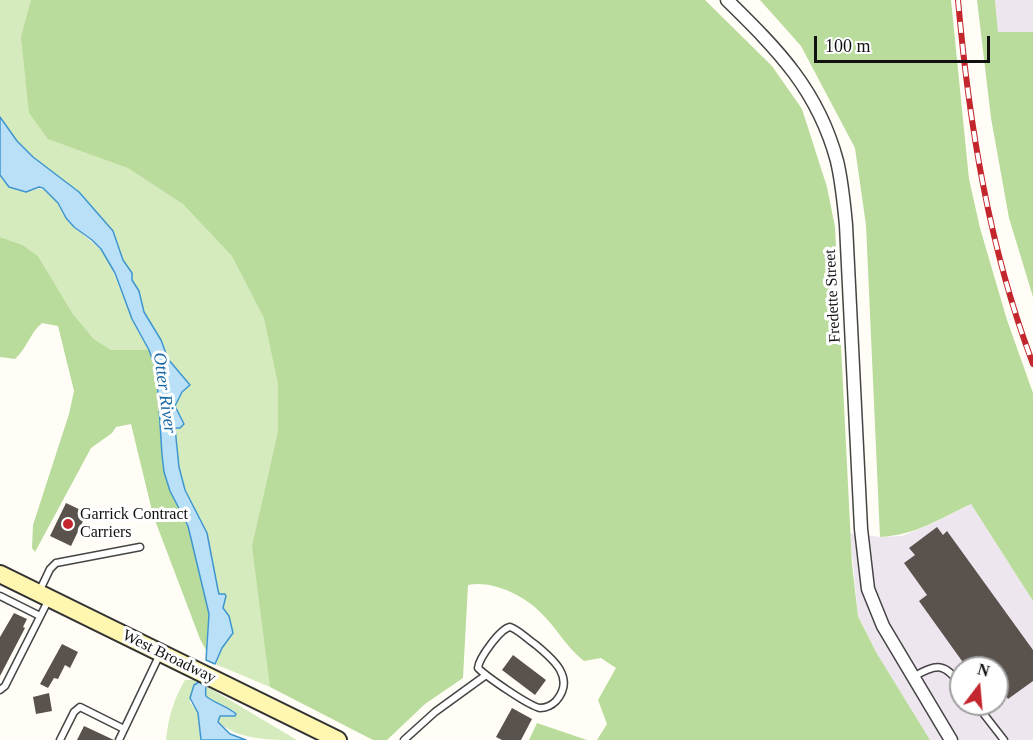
<!DOCTYPE html>
<style>
body{margin:0}
#map{position:relative;width:1033px;height:740px;overflow:hidden;background:#fffdf5;font-family:"Times New Roman",serif}
canvas{display:block}
.north{position:absolute;left:949px;top:656px;width:60px;height:60px;box-sizing:border-box;background:#fff;border:2px solid #a0a0a0;border-radius:50%;rotate:16deg;font-size:16px;font-weight:700;line-height:24px;text-align:center;color:#111}
.north::after{content:'';display:block;margin:auto;width:21px;height:27px;background:#c4262e;clip-path:polygon(50% 0,100% 100%,50% 72%,0 100%)}
.scale{position:absolute;left:814px;top:36px;width:176px;height:27px;box-sizing:border-box;border:3px solid #111;border-top:0;padding-left:8px;font-size:18px;line-height:21px;white-space:nowrap;color:#111;-webkit-text-stroke:4px #fff;paint-order:stroke}
</style>
<div id="map">
<canvas width="1033" height="740"></canvas>
<div class="north">N</div>
<div class="scale">100 m</div>
</div>
<script>
const ctx = document.querySelector('canvas').getContext('2d');
ctx.lineJoin = 'round';
function fillPath(path, color) {
  ctx.fillStyle = color;
  ctx.fill(path, 'evenodd');
}
function stroke(path, color, width, dash) {
  ctx.strokeStyle = color;
  ctx.lineWidth = width;
  ctx.lineCap = dash ? 'butt' : 'round';
  ctx.setLineDash(dash || []);
  ctx.stroke(path);
}
function label(font, color, halo, rows, align = 'center') {
  ctx.font = font + ' "Times New Roman",serif';
  ctx.lineWidth = 6;
  ctx.setLineDash([]);
  ctx.textBaseline = 'middle';
  ctx.strokeStyle = halo;
  ctx.fillStyle = color;
  for (const [text, x, y, turn = 0] of rows) {
    ctx.save();
    ctx.translate(x, y);
    ctx.rotate((+turn || 0) * Math.PI / 180);
    ctx.textAlign = isNaN(turn) ? turn : align;
    if (halo) ctx.strokeText(text, 0, 0);
    ctx.fillText(text, 0, 0);
    ctx.restore();
  }
}
fillPath(new Path2D(`
 M995,0h38v32h-35z
 M971,504l62,97v139h-103l-54,-88 -18,-37 -8,-82 30,4 22,-1 27,-11zM961,668h36v36h-36z`), '#eee6ef');
fillPath(new Path2D(`
 M0,0h231l381,439 -342,248 -55,-23 2,-5 1,-39 -44,-138 -7,-88 -53,-148 -114,-101z
 M0,175l31,16c20,-9 26,14 35,27 10,15 28,21 40,39 7,12 11,25 17,39 7,19 15,37 26,54h-38l-17,-11 -21,-25 -35,-58 -15,-11 -23,-8z
 M185,680h9l5,2 -5,3 -4,17 8,11 3,27h-35c2,-21 8,-42 19,-60z
 M206,686l91,54c-28,0 -58,0 -79,-18l2,-6 7,1 8,-6 -27,-11 -2,-4z`), '#d5ebbd');
fillPath(new Path2D(`
 M31,0h674l67,66 30,43 25,78 8,40 17,337 6,52 18,36 54,88h-333l10,-16 -9,-24 18,-32 -15,-10 -17,3c-19,-15 -27,-33 -44,-49 -16,-17 -49,-32 -72,-27l-5,93 -38,26 -38,36h-14l-103,-53 -18,-141 26,-114v-48l-14,-66 -32,-62 -49,-52 -55,-36 -80,-29 -19,-26 -8,-76z
 M760,0h191l18,179 11,49 27,92 26,73v208l-62,-97c-33,15 -54,31 -91,33l-14,-312 -11,-77 -54,-102z
 M977,0h18l3,32h35v265l-24,-79 -18,-100z
 M0,237l23,8 15,11 35,58 21,25 17,11h38l6,17 3,25 4,63 2,17 6,19 18,35 21,88 -3,36 -6,-11 -47,-124 -22,-91 -15,3 -4,6 -21,15 -56,104 -3,-4 1,-23 36,-111 5,-23 -16,-65 -16,-3c-12,10 -15,25 -27,36l-15,-2z
 M537,723l50,17h-58z`), '#b9dc9c');
const water = new Path2D(`
 M0,117l17,24 16,16 46,35 34,39 10,29 9,13v7l7,11 5,21 17,28 7,19 22,26 -8,7 -7,14 9,18 -4,4h-5l4,39 6,23 22,43 11,57 1,4h6l1,2 -3,12 6,8 4,17 -11,15 -7,16 -9,-4 3,-46 -21,-88 -18,-35 -6,-19 -2,-17 -4,-63 -3,-25 -6,-17 -17,-31 -17,-46 -14,-24 -9,-9 -18,-13 -8,-9 -8,-15 -15,-15 -4,-1 -13,5 -17,-5 -9,-12z
 M199,682l7,4c0,4 -1,7 0,10 2,4 25,12 30,18l-1,2h-15l-2,6 12,12 16,6h-45l-3,-27 -8,-15 4,-13z`);
fillPath(water, '#b9e0f7');
stroke(water, '#3f96cf', 1.5);
fillPath(new Path2D(`
 M66,503l21,10 -16,33 -21,-10z
 M937,527l6,8 4,-4 86,119v31l-25,18 -6,-9 -5,4v-26h-18l-5,-6 -7,6 -48,-67 8,-6 -23,-32 11,-8 -6,-7z
 M14,613l13,6 -4,8 2,1 -25,48v-39z
 M62,644l16,8 -8,16 -5,-3 -7,14 -4,-1 -6,10 -8,-4z
 M513,655l33,25 -11,15 -33,-25z
 M49,693l3,18 -16,3 -3,-17z
 M512,708l20,11 -11,21h-19l-6,-3z
 M84,726l30,14h-37z`), '#5a524d');
const lane = new Path2D(`
 M39,592l11,-23 6,-6 84,-16
 M0,596l40,20
 M510,627c9,3 17,12 26,18 17,14 40,33 20,56 -4,4 -10,7 -16,7 -11,-2 -53,-31 -62,-40 1,-10 22,-39 32,-41z
 M913,677c25,-14 31,-14 48,8
 M0,690l5,-4 44,-87
 M976,704l28,36
 M60,740l14,-28 6,-5 44,22
 M119,740l41,-86
 M404,740l31,-28 51,-37`);
const street = new Path2D(`
 M727,0c51,50 91,90 110,161 5,21 7,43 9,64l15,304 7,60 15,37 68,114`);
const secondary = new Path2D(`
 M0,574l338,166`);
stroke(lane, '#444', 9);
stroke(street, '#444', 15);
stroke(secondary, '#333', 20);
stroke(lane, '#fff', 6);
stroke(street, '#fff', 12);
stroke(secondary, '#fff6b0', 16);
const rail = new Path2D(`
 M958,0c11,124 31,248 75,364`);
stroke(rail, '#c4262e', 6);
stroke(rail, '#fff', 4, [11]);
for (const [x, y, r, color] of [
 [68,524,6,"#c4262e"]
]) {
  const dot = new Path2D();
  dot.arc(x, y, r, 0, 2 * Math.PI);
  ctx.fillStyle = color;
  ctx.fill(dot);
  stroke(dot, '#fff', 2);
}
label('16px', '#111', '#fff', [
 ["Fredette Street",833,296,-93],
 ["West Broadway",169,657,26]
]);
label('16px', '#111', '#fff', [
 ["Garrick Contract",80,515],
 ["Carriers",80,533]
], 'left');
label('italic 18px', '#1768a6', '#fff', [
 ["Otter River",164,393,82]
]);
</script>
